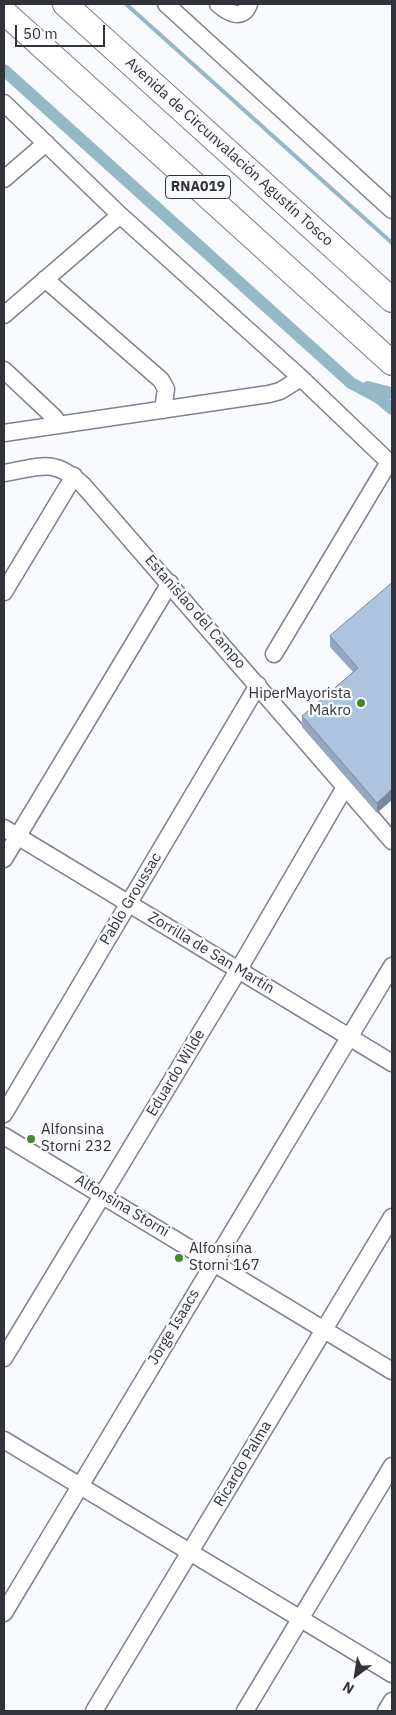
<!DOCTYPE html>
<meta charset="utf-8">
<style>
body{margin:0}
#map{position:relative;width:396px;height:1715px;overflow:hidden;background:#f9fafe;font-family:"IBM Plex Sans",sans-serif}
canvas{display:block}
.frame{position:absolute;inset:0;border:5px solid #32323a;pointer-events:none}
.north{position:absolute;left:331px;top:1650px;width:50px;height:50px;-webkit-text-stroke:4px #f9fafe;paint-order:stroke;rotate:211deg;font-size:14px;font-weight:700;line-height:20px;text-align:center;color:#32323a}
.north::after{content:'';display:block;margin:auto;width:18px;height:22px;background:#32323a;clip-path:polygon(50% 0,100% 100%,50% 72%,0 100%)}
.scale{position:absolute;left:15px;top:25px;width:90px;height:22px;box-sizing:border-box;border:2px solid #32323a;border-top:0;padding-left:6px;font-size:15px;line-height:18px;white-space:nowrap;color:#32323a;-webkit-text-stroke:4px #f9fafe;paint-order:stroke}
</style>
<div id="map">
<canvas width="396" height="1715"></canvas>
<div class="frame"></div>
<div class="north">N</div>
<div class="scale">50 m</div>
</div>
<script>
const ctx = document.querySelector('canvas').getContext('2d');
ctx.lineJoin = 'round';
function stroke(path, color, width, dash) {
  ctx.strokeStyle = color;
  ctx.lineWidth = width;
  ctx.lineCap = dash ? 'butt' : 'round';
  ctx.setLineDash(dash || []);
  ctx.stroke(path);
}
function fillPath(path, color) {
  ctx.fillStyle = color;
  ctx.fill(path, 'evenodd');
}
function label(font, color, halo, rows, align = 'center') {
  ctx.font = font + ' "IBM Plex Sans",sans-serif';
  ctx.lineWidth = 4.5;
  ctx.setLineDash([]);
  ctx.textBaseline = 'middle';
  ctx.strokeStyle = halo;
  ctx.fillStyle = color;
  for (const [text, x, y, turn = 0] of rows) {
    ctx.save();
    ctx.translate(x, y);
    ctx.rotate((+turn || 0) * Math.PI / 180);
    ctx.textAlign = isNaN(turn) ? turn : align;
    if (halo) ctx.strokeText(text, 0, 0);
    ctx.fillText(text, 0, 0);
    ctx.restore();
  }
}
stroke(new Path2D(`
 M126,4l266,239`), '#94b8c6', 4);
stroke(new Path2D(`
 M4,70l347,313 28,15 13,11
 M368,387l23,6`), '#94b8c6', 12);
const minor = new Path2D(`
 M166,4l226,206
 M218,4c10,9 25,17 31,0
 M4,103l116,112 181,163 91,87
 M4,179l42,-36
 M45,279l116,101 5,9 -3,21
 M4,315l116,-100
 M4,370l51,48 2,7
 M4,433l265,-39 11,-3 21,-13
 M4,473c37,-6 49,-16 79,12l309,356
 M4,592l70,-116
 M274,654l115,-192
 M4,828l388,235
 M4,859l166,-276
 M4,1114l254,-429
 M4,1136l388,235
 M4,1358l235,-389 106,-182
 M4,1440l388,234
 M4,1613l388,-647
 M94,1711l298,-494
 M245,1711l147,-245
 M386,1711l6,-10`);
const highway = new Path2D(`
 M65,4l327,296
 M4,12l388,351`);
stroke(minor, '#7f8193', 19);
stroke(highway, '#7f8193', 26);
stroke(minor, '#fff', 16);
stroke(highway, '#fff', 24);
fillPath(new Path2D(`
 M392,583l-15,230 -75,-86v-11l51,-44 -23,-25v-11z`), '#95a8bf');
fillPath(new Path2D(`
 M392,789v11l-15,13v-10z`), '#79889b');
const building = new Path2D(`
 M392,583v206l-15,14 -75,-87 56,-48 -28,-32z`);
fillPath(building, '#adc3de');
stroke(building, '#79889b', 1);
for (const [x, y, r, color] of [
 [361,703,5,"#44892d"],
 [31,1139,5,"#44892d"],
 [179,1258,5,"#44892d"]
]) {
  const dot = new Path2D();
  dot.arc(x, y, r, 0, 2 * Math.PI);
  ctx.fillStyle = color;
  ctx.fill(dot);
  stroke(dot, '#f9fafe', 2);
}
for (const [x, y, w] of [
 [198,187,65]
]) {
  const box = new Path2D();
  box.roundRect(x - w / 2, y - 11.5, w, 23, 4);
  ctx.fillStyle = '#f9fafe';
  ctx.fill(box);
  stroke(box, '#32323a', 1);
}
label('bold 14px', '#32323a', null, [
 ["RNA019",198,187]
]);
label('15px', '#32323a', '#f9fafe', [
 ["Avenida de Circunvalación Agustín Tosco",229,152,42],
 ["Estanislao del Campo",195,612,49],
 ["Pablo Groussac",131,899,-59],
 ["Zorrilla de San Martín",211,953,31],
 ["Eduardo Wilde",176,1073,-59],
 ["Alfonsina Storni",122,1206,31],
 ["Jorge Isaacs",174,1327,-59],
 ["Ricardo Palma",243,1464,-59]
]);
label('15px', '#32323a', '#f9fafe', [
 ["HiperMayorista",351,694,"right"],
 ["Makro",351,711,"right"],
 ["Alfonsina",41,1130],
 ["Storni 232",41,1147],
 ["Alfonsina",189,1249],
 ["Storni 167",189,1266]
], 'left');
</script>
